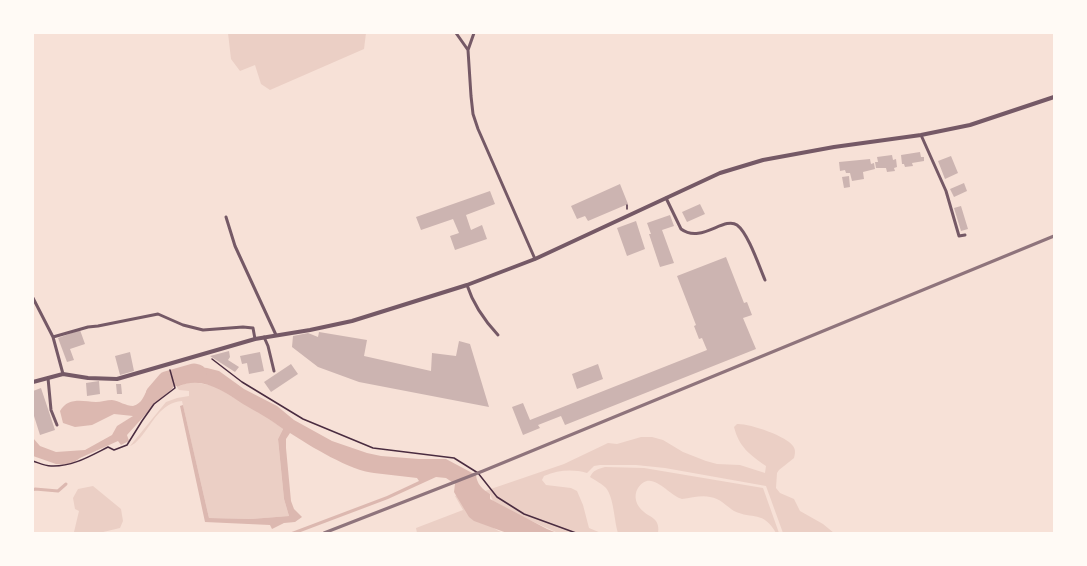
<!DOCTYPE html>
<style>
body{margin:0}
#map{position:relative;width:1087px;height:566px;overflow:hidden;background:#f7e1d7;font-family:"Libre Baskerville",serif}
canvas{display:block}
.frame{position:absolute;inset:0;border:34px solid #fffaf5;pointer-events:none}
</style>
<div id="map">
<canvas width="1087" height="566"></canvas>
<div class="frame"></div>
</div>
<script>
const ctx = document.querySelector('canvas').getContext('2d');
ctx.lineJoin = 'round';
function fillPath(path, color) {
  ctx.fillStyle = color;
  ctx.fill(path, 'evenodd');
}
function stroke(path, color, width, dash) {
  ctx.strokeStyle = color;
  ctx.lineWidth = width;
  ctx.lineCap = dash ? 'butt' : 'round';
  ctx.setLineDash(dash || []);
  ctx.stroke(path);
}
fillPath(new Path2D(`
 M228,33h138l-2,16 -94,41 -9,-6 -6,-19 -15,6 -9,-12z
 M193,382l21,4 53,31 16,12 -5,10 6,60 5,17 -38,3 -42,-1 -27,-117c-22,2 -29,22 -42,37 -3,3 -5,6 -10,8l36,-44 11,-4 12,-2v-5l-10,-1 -2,-3 7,-3z
 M737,424c11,-1 50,12 56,22 3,4 2,8 1,12l-15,12 -2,3 -1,15 4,5 14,6 6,12 23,13 11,9h-51l-17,-47 -101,-18 -29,-3h-36l-6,1 -7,7c-15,-4 -28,-3 -43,3l-2,4 4,5 25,3 6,3 6,14 6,23 12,5h-43l-33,-15 -32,-17 -3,-7 -5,-3 79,-27 44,-21 9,1 24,-7h11l11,3 20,12 23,9 11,3 23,1 25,8 1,-7c-16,-11 -27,-19 -32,-39z
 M605,467l39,1 119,20 16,45h-3c-13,-23 -23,-13 -42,-22 -8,-5 -14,-13 -24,-14 -8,-2 -19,1 -28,2 -14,-4 -31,-31 -44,-11 -5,8 -2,18 6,24 3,3 7,4 10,7 4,3 5,9 4,14h-40c-4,-13 -4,-35 -12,-45 -4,-4 -11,-8 -16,-11 3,-7 8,-8 15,-10z
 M93,486l28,23 2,12 -3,7 -21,5h-28l3,-1 5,-21 -4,-2 -2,-11 5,-9z
 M463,492c12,15 22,35 41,41h-87l-1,-5 47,-18 -8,-14z`), '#ebcfc5');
fillPath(new Path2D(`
 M191,366l16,2 12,3 25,18 33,17 17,14 38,21 35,12 14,3 38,3h27l30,16c1,9 6,14 14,19v5l57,30 10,4h-50l-33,-12 -5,-4 -15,-25 1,-8 -9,-6 -10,-1 -48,22 -90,34h-9l98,-37 32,-15 -2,-3c-14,-2 -29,-3 -43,-5 -23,-2 -64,-27 -84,-40l-4,6v9l5,53 3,8 8,8 -7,5 -11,1 -12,6 -2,-4 -65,-3 -25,-116 3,-1 26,113 42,1 38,-3 -5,-17 -6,-60 5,-10c-13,-10 -26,-17 -40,-25 -20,-13 -41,-29 -66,-17l-2,-16z
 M170,373l3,15 -19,17 -27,30 2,6 -8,4 -3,-4 -38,17 -7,5 -7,2 -10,-1 -23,-8v-18l7,8 16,6 29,-2 27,-15 5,-9 16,-10 -19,-2 -22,11 -17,2 -12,-4 -3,-12c8,-14 22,-10 36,-9 5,0 11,-2 16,-2 7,1 14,6 21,6 10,-3 10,-10 15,-17 6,-7 14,-12 22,-16z`), '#dcb8b0');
stroke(new Path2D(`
 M33,490l2,-1 23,2 8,-7`), '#dcb8b0', 3);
stroke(new Path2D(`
 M154,394l12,-14 28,-8 4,1`), '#dcb8b0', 17);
fillPath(new Path2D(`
 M920,152l1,5h3v4l-12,2 1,3 -8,1 -1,-3h-2l-1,-9z
 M892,155l1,5 3,-1 1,8 -3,1 1,3 -8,1 -1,-4h-10l-1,-6h3l-1,-5z
 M951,156l7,17 -13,6 -7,-18z
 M870,159l1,5 3,-1 1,6 -12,3 1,7 -12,2 -2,-8h-4l-1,-3 -5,1 -1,-9z
 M849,176l1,11 -6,1 -2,-11z
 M964,183l3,8 -13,6 -4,-8z
 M620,184l8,20 -40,17 -3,-5 -8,3 -6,-13z
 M490,191l5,13 -29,11 5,15 11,-5 5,14 -32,11 -5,-14 9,-3 -6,-14 -32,11 -5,-13z
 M700,204l5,10 -18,8 -5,-10z
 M961,206l7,23 -7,2 -7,-23z
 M670,215l4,11 -12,4 12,33 -14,4 -11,-33h2l-4,-11z
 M636,221l9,28 -18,7 -10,-28z
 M726,257l18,46 3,-1 5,13 -9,3 13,31 -191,76 -4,-9 -23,9 2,3 -17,7 -11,-28 11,-4 7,17 177,-70 -5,-12 -3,1 -5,-13 2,-1 -19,-49z
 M80,330l5,14 -15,5 4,11 -7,2 -9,-24z
 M319,332l48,8 -3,16 67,15 1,-18 24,3 3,-15 11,3 19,63 -130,-25 -41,-15 -26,-20 1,-11 15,-3 10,4z
 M229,351l1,6 -2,3 11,7 -4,5 -25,-16z
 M130,352l4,19 -14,4 -5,-19z
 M260,352l4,19 -15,3 -2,-11 -5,1 -2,-8z
 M291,364l7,10 -27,18 -7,-10z
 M598,364l5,15 -26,10 -5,-15z
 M99,381l1,13 -13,2 -1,-13z
 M116,384h5l1,10h-5z
 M41,388l14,42 -15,5 -6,-19 -1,1v-26z`), '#ccb4b1');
stroke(new Path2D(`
 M627,205v4
 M212,359l30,23 61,37 70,29 81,10 24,15 19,24 27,17 52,19
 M33,461c6,2 12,5 18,5 21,1 39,-10 57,-19l6,3 13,-5 15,-24 12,-17 21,-16 -5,-18`), '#4a2c40', 1.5);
stroke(new Path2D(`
 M456,33l12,17
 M474,33l-6,17 3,46 2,18 5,15 57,130
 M921,135l25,56 13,45 6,-1
 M666,198l15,31c20,15 43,-13 56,-4 11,8 22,41 28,55
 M226,217l9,29 41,89
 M467,285c6,19 18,36 31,50
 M33,298l20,39
 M264,337l4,9 6,25
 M63,374l-10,-37 35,-10 10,-1 60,-12 25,11 20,5 40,-3 10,1 2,11
 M48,378l3,32 6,15`), '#755966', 3);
stroke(new Path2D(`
 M33,382l30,-8 25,4 29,1 138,-40 55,-9 42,-9 115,-36 68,-26 185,-86 43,-13 71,-13 87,-12 49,-10 84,-28`), '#755966', 4);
stroke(new Path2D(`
 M324,533l159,-62 571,-235`), '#8f747c', 3);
</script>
